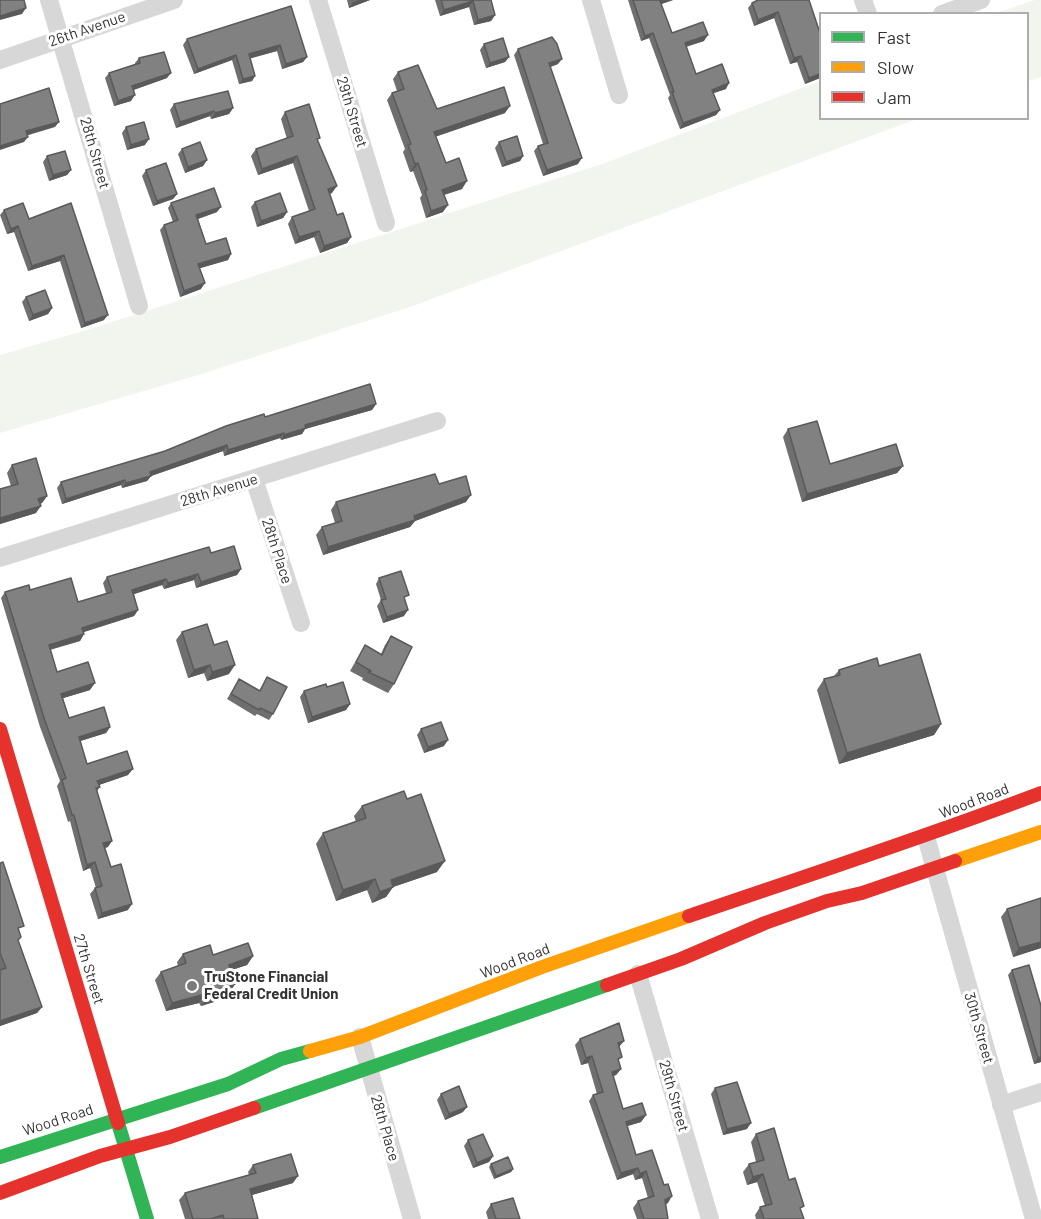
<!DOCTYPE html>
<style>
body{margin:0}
#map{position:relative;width:1041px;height:1219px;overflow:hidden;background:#fff;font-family:Barlow,sans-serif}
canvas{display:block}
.legend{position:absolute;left:819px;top:12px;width:210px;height:108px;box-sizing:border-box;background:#fff;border:2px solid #adadad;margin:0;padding:8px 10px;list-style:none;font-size:18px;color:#333}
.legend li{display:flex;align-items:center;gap:12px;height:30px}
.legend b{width:30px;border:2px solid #adadad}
</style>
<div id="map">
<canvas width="1041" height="1219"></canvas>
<ul class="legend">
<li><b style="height:8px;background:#30b455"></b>Fast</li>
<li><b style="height:8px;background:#ff9f0a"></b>Slow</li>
<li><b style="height:8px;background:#e5322d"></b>Jam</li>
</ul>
</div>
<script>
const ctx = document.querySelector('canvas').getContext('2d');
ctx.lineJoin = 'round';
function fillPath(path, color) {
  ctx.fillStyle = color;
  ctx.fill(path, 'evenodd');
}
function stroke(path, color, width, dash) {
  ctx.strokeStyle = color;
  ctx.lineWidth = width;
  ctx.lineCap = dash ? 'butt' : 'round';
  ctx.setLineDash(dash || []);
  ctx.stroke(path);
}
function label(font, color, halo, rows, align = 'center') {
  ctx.font = font + ' Barlow,sans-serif';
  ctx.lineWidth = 6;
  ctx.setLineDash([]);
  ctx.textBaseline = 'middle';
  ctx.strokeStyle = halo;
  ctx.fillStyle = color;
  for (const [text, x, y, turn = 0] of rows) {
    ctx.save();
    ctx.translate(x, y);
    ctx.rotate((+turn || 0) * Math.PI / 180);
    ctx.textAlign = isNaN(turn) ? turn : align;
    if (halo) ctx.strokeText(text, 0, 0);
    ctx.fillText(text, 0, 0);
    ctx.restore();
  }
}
fillPath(new Path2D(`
 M1035,0h6v77l-13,4v-67l-32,-1z
 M820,81v37l97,1 -507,188 -215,69 -195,57v-78l87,-25 518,-167z`), '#f1f5ed');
stroke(new Path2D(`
 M49,0l90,306
 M318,0l68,223
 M591,0l28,95
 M863,0l5,14
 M942,14l39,-14
 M0,60l174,-60
 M254,479l47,144
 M0,558l437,-137
 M926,837l108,382
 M638,974l72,245
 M360,1037l52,182
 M1001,1105l40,-13`), '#d7d7d7', 18);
stroke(new Path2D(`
 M254,1108l353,-123
 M118,1123l29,96
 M0,1157l228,-73 53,-25 29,-8`), '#30b455', 14);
stroke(new Path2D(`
 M955,861l86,-29
 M310,1051l50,-14 182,-70 147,-51`), '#ff9f0a', 14);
stroke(new Path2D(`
 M0,729l118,394
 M689,916c117,-40 236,-79 352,-123
 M607,985l74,-26 84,-36 62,-22 35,-8 93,-32
 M0,1193l100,-37 70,-19 84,-29`), '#e5322d', 14);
fillPath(new Path2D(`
 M347,0h23l-21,8z
 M435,0h56l4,15 -4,6 -17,4 -5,-18 -29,9z
 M628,0h45l-12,4 11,29 32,8 -18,6 10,27 30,15 -13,4 7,17 -4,5 -36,14 -12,-31 2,-3 -21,-57 -8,3z
 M758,0l62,33v45l-15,6 -8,-22 -7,2 -16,-46 -20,8 -6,-18 4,-5z
 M291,6l16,51 -4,5 -21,7 -5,-18 -27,7 5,18 -3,5 -13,3 -7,-24 -38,14 -11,-29 4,-6z
 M484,44l25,13 -4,5 -19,6 -6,-18z
 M518,49l40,15 -8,3 28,97 -35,12 -9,-25 4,-5 5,-2 -29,-89z
 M139,58l28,20 -34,12 -2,11 -17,5 -9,-28 4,-5 26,-9v-1z
 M398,72l39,37 68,4 -69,23 10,27 16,26 -18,6 -1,17 -17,6 -6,-20 2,-3 -9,-24 -3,1 -7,-20 2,-3 -18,-49 5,-7 5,-2 -4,-12z
 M174,104l59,4 -4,6 -18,5 -1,-3 -34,12 -6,-18z
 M285,112l33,29 14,52 -3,1 8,21 14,22 -4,6 -27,10 -6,-16 -19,7 -7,-20 4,-7 17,-6 -16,-48 -35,12 -7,-19 5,-7 31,-10 -6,-20z
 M126,127l19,18 -18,5 -5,-17z
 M499,142l24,14 -3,5 -18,6 -7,-19z
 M182,149l25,11 -4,6 -18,7 -7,-19z
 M47,156l24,14 -4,5 -18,6 -6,-19z
 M146,170l31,24 -4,5 -20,7 -11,-30z
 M255,202l32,10 -4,6 -26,9 -6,-20z
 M71,203l33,117 -23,8 -21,-67 -32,10 -14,-39 -7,2 -7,-19 4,-5 25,9z
 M171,203l46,9 -19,7 8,25 25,10 -3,6 -28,8 1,21 -21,8 -20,-67 4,-5 9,-3 -5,-14z
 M26,297l26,11 -4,6 -19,7 -7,-19z
 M376,404l-4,6 -67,19 -3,5 -21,6 -1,-2 -56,18 -1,-5 -72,25 -4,5 -25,7 -1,-3 -59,19 -5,-16 4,-6 104,-31 100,-34z
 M788,429l42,35 73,2 -6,7 -95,29 -19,-65z
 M12,465l35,31 -5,7 -2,1 -4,9 -36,11v-35l11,-3 -4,-13z
 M439,484l27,18 -51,19 -5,6 -87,28 -7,-20 6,-8 13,-4 -4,-13 5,-8z
 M211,553l30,16 -4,6 -41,13 -2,-8 -30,9 -2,-4 -28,9 4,16 -4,6 -51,16 1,2 -4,7 -30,9 7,22 33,18 -27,8 6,20 41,9 -4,6 -26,8 7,23 41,11 -29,10 1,2 -3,4 11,56 -3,1 6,19 17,43 -30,9 -8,-25 5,-6h1l-6,-20 -7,3 -13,-50 -2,1 -11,-36 3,-5 -20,-54 -39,-129 4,-6 25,-2 48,12 28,-9 -3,-10 4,-6z
 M379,578l26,23 -1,15 -21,7 -6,-17 4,-6 -5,-16z
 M182,632l32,13 15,29 -22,7 -3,-8 -16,5 -12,-38z
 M391,636l3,48 -6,9 -26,-13 1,-2 -13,-7 15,-26 16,9 4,-9z
 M879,666l62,58 -7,11 -95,29 -22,-74 7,-11 10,-3 5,-6z
 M267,677l6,37 -4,6 -12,-6 -2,2 -28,-17 12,-20 20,12z
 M327,687l23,17 -4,6 -38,13 -8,-26 4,-6z
 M421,729l23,17 -20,7 -7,-18z
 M407,799l30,73 -44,15 -7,10 -14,6 -5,-13 -31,11 -20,-57 7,-11 33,-11 -2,-6 8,-10z
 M0,863l19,69 -1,8 24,67 -5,6 -37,13z
 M1007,909l34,39 -28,9 -12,-40z
 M183,954l30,1 40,1 -6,9 -16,5 4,14 -5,8 -12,4 -4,6 -13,4 -2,-3 -33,8 -11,-31 6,-8 17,-6 -1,-4z
 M1012,970l29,36v56l-7,2 -26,-89z
 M580,1039l39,8v15l2,7 -5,6 -3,1 10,33 23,6 -5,7 -14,4 9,29 32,48 -2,1 2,15h-31l-4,-11 5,-7 10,-3 -6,-20 -7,2 -2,-6 -16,6 -28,-79 4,-6 4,-1 -9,-31 -7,2 -6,-20z
 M715,1088l32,41 -24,6 -12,-41z
 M441,1094l22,18 -18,8 -8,-20z
 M756,1134l33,46 15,39h-48l-1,-4 5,-8 5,-1 -8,-24 -10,3 -4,-13 6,-8 7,-2 -5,-20z
 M468,1140l25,16 -4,6 -16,6 -9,-22z
 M491,1164l22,5 -2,3 -17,7 -5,-12z
 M253,1165l40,18 -41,12 6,24h-73l-6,-19 6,-7 64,-18 -1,-3z
 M491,1204l29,15h-32l-2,-7z`), '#6f6f6f');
fillPath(new Path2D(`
 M359,0h11l-21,8 4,-6z
 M662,0h11l-17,6 4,-5z
 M473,1l-4,6 -29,9 4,-6z
 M26,8l-4,6 -22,6v-4z
 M778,12l-4,6 -20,8 4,-6z
 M495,15l-4,6 -17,4 4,-5z
 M653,33l-4,5 -8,3 4,-5z
 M708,35l-4,6 -23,7 4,-5z
 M280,45l-3,6 -32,9 4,-6z
 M236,55l-4,5 -38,14 4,-5z
 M801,56l-4,6 -7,2 4,-6z
 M307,57l-4,5 -21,7 4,-5z
 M509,57l-4,5 -19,6 4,-5z
 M562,59l-4,5 -13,5 4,-6z
 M171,73l-4,5 -39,14 4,-6z
 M820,74v4l-15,6 4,-6z
 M255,76l-3,5 -13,3 4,-5z
 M729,83l-3,6 -18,6 4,-5z
 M135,95l-4,6 -17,5 4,-5z
 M510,106l-5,7 -76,26 5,-7z
 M233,108l-4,6 -18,5 4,-6z
 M720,110l-4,5 -36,14 3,-6z
 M214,111l-4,5 -34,12 4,-6z
 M59,122l-4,5 -33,10 4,-6z
 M28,137l-4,5 -24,8v-4z
 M149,139l-4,6 -18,5 4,-5z
 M297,156l-4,7 -35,12 4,-6z
 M523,156l-3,5 -18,6 4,-5z
 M582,158l-4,6 -35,12 4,-6z
 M207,160l-4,6 -18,7 3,-6z
 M418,163l-5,8 -3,1 5,-8z
 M71,170l-4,5 -18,6 4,-6z
 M467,181l-5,8 -25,8 5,-7z
 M337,186l-5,7 -9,3 5,-7z
 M177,194l-4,5 -20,7 4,-5z
 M448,205l-5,7 -17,6 5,-7z
 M221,207l-4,5 -25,9 4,-6z
 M287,212l-4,6 -26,9 4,-6z
 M18,226l-4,6 -7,2 4,-5z
 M319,231l-5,6 -19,7 4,-7z
 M351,237l-4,6 -27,10 4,-7z
 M231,254l-3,6 -34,10 4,-6z
 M64,255l-4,6 -32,10 4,-5z
 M205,283l-4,6 -21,8 4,-6z
 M52,308l-4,6 -19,7 4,-6z
 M108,315l-4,5 -23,8 4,-5z
 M376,404l-4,6 -67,19 -3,5 -21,6 3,-5 21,-10z
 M284,433l-4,5 -56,18 4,-6z
 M227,445l-4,6 -72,25 -4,5 -25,7 4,-5 24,-11z
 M903,466l-6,7 -95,29 5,-8z
 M125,480l-4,5 -59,19 4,-5z
 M471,495l-5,7 -51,19 -5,6 -87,28 5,-8z
 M47,496l-5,7 -9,3 5,-7z
 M41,506l-5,7 -36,11v-6z
 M241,569l-4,6 -41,13 5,-6z
 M198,574l-4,6 -30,9 4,-6z
 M166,579l-4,6 -34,11 4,-6z
 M138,610l-4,6 -56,18 4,-6z
 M408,610l-4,6 -21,7 4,-6z
 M84,634l-4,7 -36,10 5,-6z
 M210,665l-6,8 -16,5 6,-8z
 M235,665l-6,9 -22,7 5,-9z
 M95,683l-5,7 -33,10 4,-6z
 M350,704l-4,6 -38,13 4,-6z
 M941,724l-7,11 -95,29 8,-11z
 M110,727l-4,6 -32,10 5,-6z
 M448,740l-4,6 -20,7 4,-6z
 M133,769l-5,6 -35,12 4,-6z
 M112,841l-4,6 -9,2 4,-6z
 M445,861l-8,11 -44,15 -7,10 -14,6 8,-11 11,-12z
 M95,862l-5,6 -7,3 4,-6z
 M375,879l-8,11 -31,11 7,-11z
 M132,904l-4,6 -30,9 4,-6z
 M1041,942v6l-28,9 6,-9z
 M253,956l-6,9 -24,8 6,-8z
 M235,984l-5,8 -12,4 -4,6 -13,4 6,-8 12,-9z
 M205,994l-6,9 -33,8 6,-8z
 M42,1007l-5,6 -37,13v-5z
 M624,1041l-5,6 -6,3 5,-7z
 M592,1056l-4,7 -7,2 5,-7z
 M1041,1057v5l-7,2 4,-6z
 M621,1069l-5,6 -9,3 5,-6z
 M467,1107l-4,5 -18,8 4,-6z
 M646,1115l-5,7 -20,6 5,-6z
 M751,1123l-4,6 -24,6 4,-6z
 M493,1156l-4,6 -16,6 4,-5z
 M638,1168l-5,6 -16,6 4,-7z
 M513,1169l-2,3 -17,7 2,-3z
 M646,1171l-4,7 -7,2 5,-6z
 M763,1174l-6,8 -10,3 6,-8z
 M298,1176l-5,7 -48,14 5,-8z
 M672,1196l-4,7 -7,3 4,-6z`), '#5a5a5a');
const building = new Path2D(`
 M0,0h24l2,8 -26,8z
 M441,0h50l4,15 -17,5 -5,-19 -29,9z
 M633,0h29l-2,1 12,32 31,-11 5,13 -23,8 11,31 26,-10 7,19 -17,7 8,20 -37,13 -11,-31h2l-21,-59 -8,3z
 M758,0h51l11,33v41l-11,4 -8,-22 -7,2 -16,-46 -20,8 -6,-17z
 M291,6l16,51 -21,7 -6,-19 -31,9 6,22 -12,3 -7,-24 -38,14 -11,-30z
 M552,37l5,7 5,15 -13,4 33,95 -35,12 -9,-24 10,-3 -30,-94z
 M503,38l6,19 -19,6 -6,-19z
 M164,52l7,21 -39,13 3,9 -17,6 -9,-28 31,-10 -1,-5z
 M418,65l19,44 67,-22 6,19 -76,26 12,31 13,-5 8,23 -25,9 6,15 -17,6 -6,-20 2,-1 -9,-27 -3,1 -7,-19 3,-1 -19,-51 12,-4 -6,-17z
 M49,88l10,34 -33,9 2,6 -28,9v-42z
 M228,91l5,17 -18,5 -1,-2 -34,11 -6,-18z
 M309,104l11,34 -3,1 20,47 -9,3 9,26 6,-2 8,24 -27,9 -5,-15 -20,6 -7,-20 23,-8 -18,-53 -35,13 -6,-20 37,-13 -8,-24z
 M144,122l5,17 -18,6 -5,-18z
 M517,136l6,20 -17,6 -7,-20z
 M200,142l7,18 -19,7 -6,-18z
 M65,151l6,19 -18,5 -6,-19z
 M166,163l11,31 -20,7 -11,-31z
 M214,188l7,19 -25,8 10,29 20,-6 5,16 -33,10 7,19 -21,8 -20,-66 14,-5 -7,-17z
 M280,193l7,19 -26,9 -6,-19z
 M23,203l6,16 42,-16 37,112 -23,8 -21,-68 -32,11 -14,-40 -7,3 -7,-19z
 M45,290l7,18 -19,7 -7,-18z
 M370,384l6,20 -71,21 1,3 -22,7v-2l-56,17 -1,-5 -77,27 1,4 -25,7 -1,-3 -59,19 -5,-17 104,-31 61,-25 38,-12 1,3z
 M817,421l13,43 66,-20 7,22 -96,28 -19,-65z
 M36,458l11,38 -9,3 3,7 -41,12v-29l18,-5 -6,-19z
 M435,474l4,10 27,-8 5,19 -57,21 1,4 -87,27 -6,-20 20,-6 -6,-19z
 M234,546l7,23 -40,13 -3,-8 -30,9 -2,-4 -34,11 6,20 -56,18 2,6 -35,11 8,27 31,-10 7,21 -34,11 8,24 35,-11 6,20 -31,10 8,27 40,-13 6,18 -36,12 3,6 -4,1 16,53 -9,2 8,24 10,-3 11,40 -30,9 -7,-25 7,-2 -7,-24 -8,3 -13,-50h-2l-10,-35 4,-2 -21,-57 -40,-129 24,-7 1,5 41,-12 7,24 34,-10 -5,-15 102,-30 2,6z
 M401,571l8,24 -5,2 4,13 -21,7 -6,-17 5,-1 -7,-21z
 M207,624l7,21 13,-4 8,24 -23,7 -2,-7 -16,5 -12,-38z
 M391,636l21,11 -18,37 -26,-12 3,-1 -15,-9 9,-17 17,10z
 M920,654l21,70 -94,29 -23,-74 16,-4 -1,-5 38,-12 2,8z
 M267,677l20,10 -14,27 -13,-6 -1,2 -28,-16 8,-15 21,12z
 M343,682l7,22 -38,13 -8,-26 22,-7 1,3z
 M441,722l7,18 -20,7 -7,-18z
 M404,791l3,8 14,-5 24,67 -54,19 2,7 -13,5 -5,-13 -32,11 -20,-57 43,-15 -4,-12z
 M3,862l21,64 -6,2 3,9 -3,3 24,67 -42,14v-51l6,-2 -6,-15v-90z
 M1041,898v44l-22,6 -12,-39z
 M248,943l5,13 -24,9 6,19 -16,5 1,4 -13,5 -2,-4 -33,9 -11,-31 25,-9 -3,-9 27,-9 3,10z
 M1029,965l12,41v51l-3,1 -26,-88z
 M619,1023l5,18 -6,2 4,14 -4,2 3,10 -9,3 11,37 19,-6 4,12 -20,7 10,33 16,-5 12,35 4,-1 4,12 -7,4 3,19h-24l-6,-18 16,-5 -8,-25 -6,3 -2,-6 -17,5 -28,-78 10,-3 -11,-36 -6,2 -6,-19z
 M737,1082l14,41 -24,6 -12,-41z
 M459,1086l8,21 -18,7 -8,-20z
 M774,1128l15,52 6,-2 9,28 -4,2 4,11h-40l-4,-12 12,-3 -9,-30 -10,3 -4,-13 15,-4 -8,-26z
 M483,1134l10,22 -16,7 -9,-23z
 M291,1154l7,22 -48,13 8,30h-34l-1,-4 -12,4h-18l-8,-26 71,-20 -3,-8z
 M508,1157l5,12 -17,7 -5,-12z
 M513,1198l7,21h-24l-5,-15z`);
fillPath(building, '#818181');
stroke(building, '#5a5a5a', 1.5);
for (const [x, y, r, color] of [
 [192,986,6,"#7a7a7a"]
]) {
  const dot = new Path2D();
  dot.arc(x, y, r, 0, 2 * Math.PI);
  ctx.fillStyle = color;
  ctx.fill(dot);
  stroke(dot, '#fff', 2);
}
label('15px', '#333', '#fff', [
 ["26th Avenue",87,29,-19],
 ["29th Street",352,112,73],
 ["28th Street",95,153,74],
 ["28th Avenue",219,490,-17],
 ["28th Place",277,551,72],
 ["Wood Road",974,801,-21],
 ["Wood Road",515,961,-21],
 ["27th Street",89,969,73],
 ["30th Street",979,1028,74],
 ["29th Street",674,1096,74],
 ["Wood Road",58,1120,-18],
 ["28th Place",385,1128,74]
]);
label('bold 15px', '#333', '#fff', [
 ["TruStone Financial",204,977],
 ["Federal Credit Union",204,994]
], 'left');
</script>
